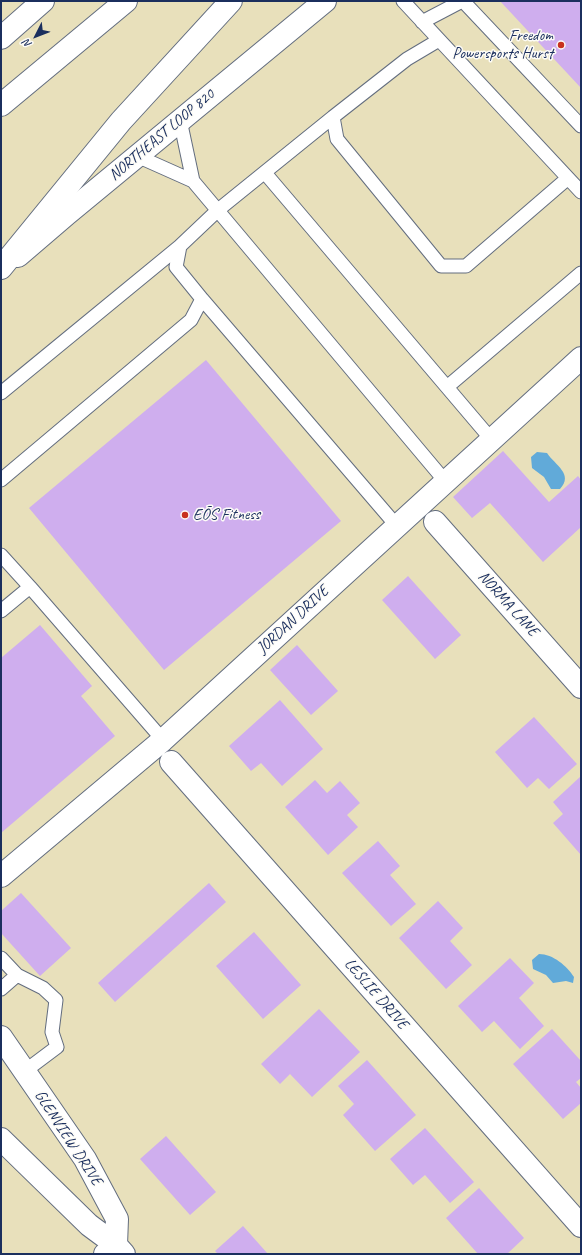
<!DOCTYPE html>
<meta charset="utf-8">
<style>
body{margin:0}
#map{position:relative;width:582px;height:1255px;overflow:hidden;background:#e8e0bb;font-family:Caveat,sans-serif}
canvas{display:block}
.frame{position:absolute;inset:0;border:2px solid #1b2f5e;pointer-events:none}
.north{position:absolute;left:16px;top:16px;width:40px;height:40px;-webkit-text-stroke:3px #fdfcf7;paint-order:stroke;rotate:228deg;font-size:11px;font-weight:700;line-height:16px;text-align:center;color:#1b2f5e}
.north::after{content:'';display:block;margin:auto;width:14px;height:18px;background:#1b2f5e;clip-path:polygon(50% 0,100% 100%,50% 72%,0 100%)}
</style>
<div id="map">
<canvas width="582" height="1255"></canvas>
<div class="frame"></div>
<div class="north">N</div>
</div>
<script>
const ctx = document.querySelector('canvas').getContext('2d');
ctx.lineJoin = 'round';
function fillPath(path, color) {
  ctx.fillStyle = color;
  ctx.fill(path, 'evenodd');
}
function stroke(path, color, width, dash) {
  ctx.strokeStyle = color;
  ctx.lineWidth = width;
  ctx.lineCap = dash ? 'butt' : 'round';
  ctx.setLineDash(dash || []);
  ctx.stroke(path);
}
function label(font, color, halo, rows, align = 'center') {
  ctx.font = font + ' Caveat,sans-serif';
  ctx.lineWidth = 3;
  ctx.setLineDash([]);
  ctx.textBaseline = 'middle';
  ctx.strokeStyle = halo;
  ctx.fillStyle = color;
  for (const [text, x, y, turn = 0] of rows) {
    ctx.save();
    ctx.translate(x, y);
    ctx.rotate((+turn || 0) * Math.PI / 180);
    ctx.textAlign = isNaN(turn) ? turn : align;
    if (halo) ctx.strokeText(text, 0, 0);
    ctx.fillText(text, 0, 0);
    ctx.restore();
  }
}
fillPath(new Path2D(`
 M537,452l10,1c8,12 27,21 13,36h-9l-7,-12 -12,-9 -1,-11z
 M539,954c14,0 28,12 35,23l-1,6 -7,-2 -13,2 -7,-8 -13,-6 -1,-9z`), '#61aad9');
fillPath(new Path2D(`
 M500,1h81v87z
 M206,360l135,161 -177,149 -135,-162z
 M503,451l46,51 29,-26 3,4v47l-38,35 -53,-59 -18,15 -19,-21z
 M408,576l53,59 -26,24 -53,-59z
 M40,625l52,61 -11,10 34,40 -114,97v-175z
 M297,645l41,46 -27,24 -41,-45z
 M280,700l43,49 -41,37 -21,-23 -10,8 -22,-25z
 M534,717l43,47 -28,25 -11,-11 -11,10 -32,-36z
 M581,776v79l-28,-32 10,-9 -10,-12z
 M315,780l12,13 13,-12 20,22 -13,12 11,12 -30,28 -43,-48z
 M378,841l22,25 -10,9 26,29 -25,22 -49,-53z
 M209,883l17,19 -111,100 -17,-19z
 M21,893l50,55 -31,28 -39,-43v-22z
 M438,901l25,27 -13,13 22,24 -26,24 -47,-51z
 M254,932l47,53 -38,34 -47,-53z
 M510,958l24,25 -15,15 25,28 -24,23 -26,-28 -12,11 -24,-26z
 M319,1009l41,43 -48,45 -22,-23 -10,10 -19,-20z
 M552,1029l29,32v17l-5,4 5,6v15l-18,16 -50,-55z
 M367,1060l49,55 -41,36 -32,-36 11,-11 -16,-18z
 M425,1128l49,54 -24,21 -25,-28 -12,10 -23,-26z
 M166,1136l50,56 -26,23 -50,-56z
 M479,1188l45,50 -17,16h-29l-32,-36z
 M243,1226l25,28h-50l-3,-3z`), '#cfaeee');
const lane = new Path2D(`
 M403,1l178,191
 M463,1l118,125
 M422,22l40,-21
 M439,40l-32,19 -74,58 4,22 104,127h25l102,-88
 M180,120l13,61
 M137,156l56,25 252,300
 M265,173l226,266
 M202,299l194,226
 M447,387l134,-114
 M1,393l179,-147
 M1,480l190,-160 11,-21 -26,-32 4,-21 38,-36 115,-93
 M1,555l29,32 -29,24
 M30,587l133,153
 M1,958l16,17 26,13 13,12 -4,32 5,15 -32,24
 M1,989l16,-14`);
const street = new Path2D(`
 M435,522l146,165
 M171,762l410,464
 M1,876l162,-136 418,-382
 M105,1254l11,-9`);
const secondary = new Path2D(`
 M18,256l49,-42 258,-213
 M1,1037l84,122 32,60 -1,26
 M1,1139l88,86 27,20 8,9`);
const highway = new Path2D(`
 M1,38l42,-37
 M1,105l125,-104
 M1,268l120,-147 110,-120`);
stroke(lane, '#636d7f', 15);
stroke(street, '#636d7f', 24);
stroke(secondary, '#636d7f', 24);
stroke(highway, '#636d7f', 24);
stroke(lane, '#fff', 13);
stroke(street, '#fff', 22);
stroke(secondary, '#fff', 22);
stroke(highway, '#fff', 22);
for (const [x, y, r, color] of [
 [561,45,4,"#c8321e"],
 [185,515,4,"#c8321e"]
]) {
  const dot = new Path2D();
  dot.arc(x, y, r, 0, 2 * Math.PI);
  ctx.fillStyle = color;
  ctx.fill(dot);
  stroke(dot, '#fdfcf7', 1.5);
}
label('16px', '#1b2f5e', '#fdfcf7', [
 ["Freedom",553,36],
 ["Powersports Hurst",553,54],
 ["EŌS Fitness",193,515,"left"]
], 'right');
label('16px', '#1b2f5e', '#fdfcf7', [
 ["NORTHEAST LOOP 820",162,135,-40],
 ["NORMA LANE",508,604,48],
 ["JORDAN DRIVE",293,620,-43],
 ["LESLIE DRIVE",376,994,49],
 ["GLENVIEW DRIVE",68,1138,57]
]);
</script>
